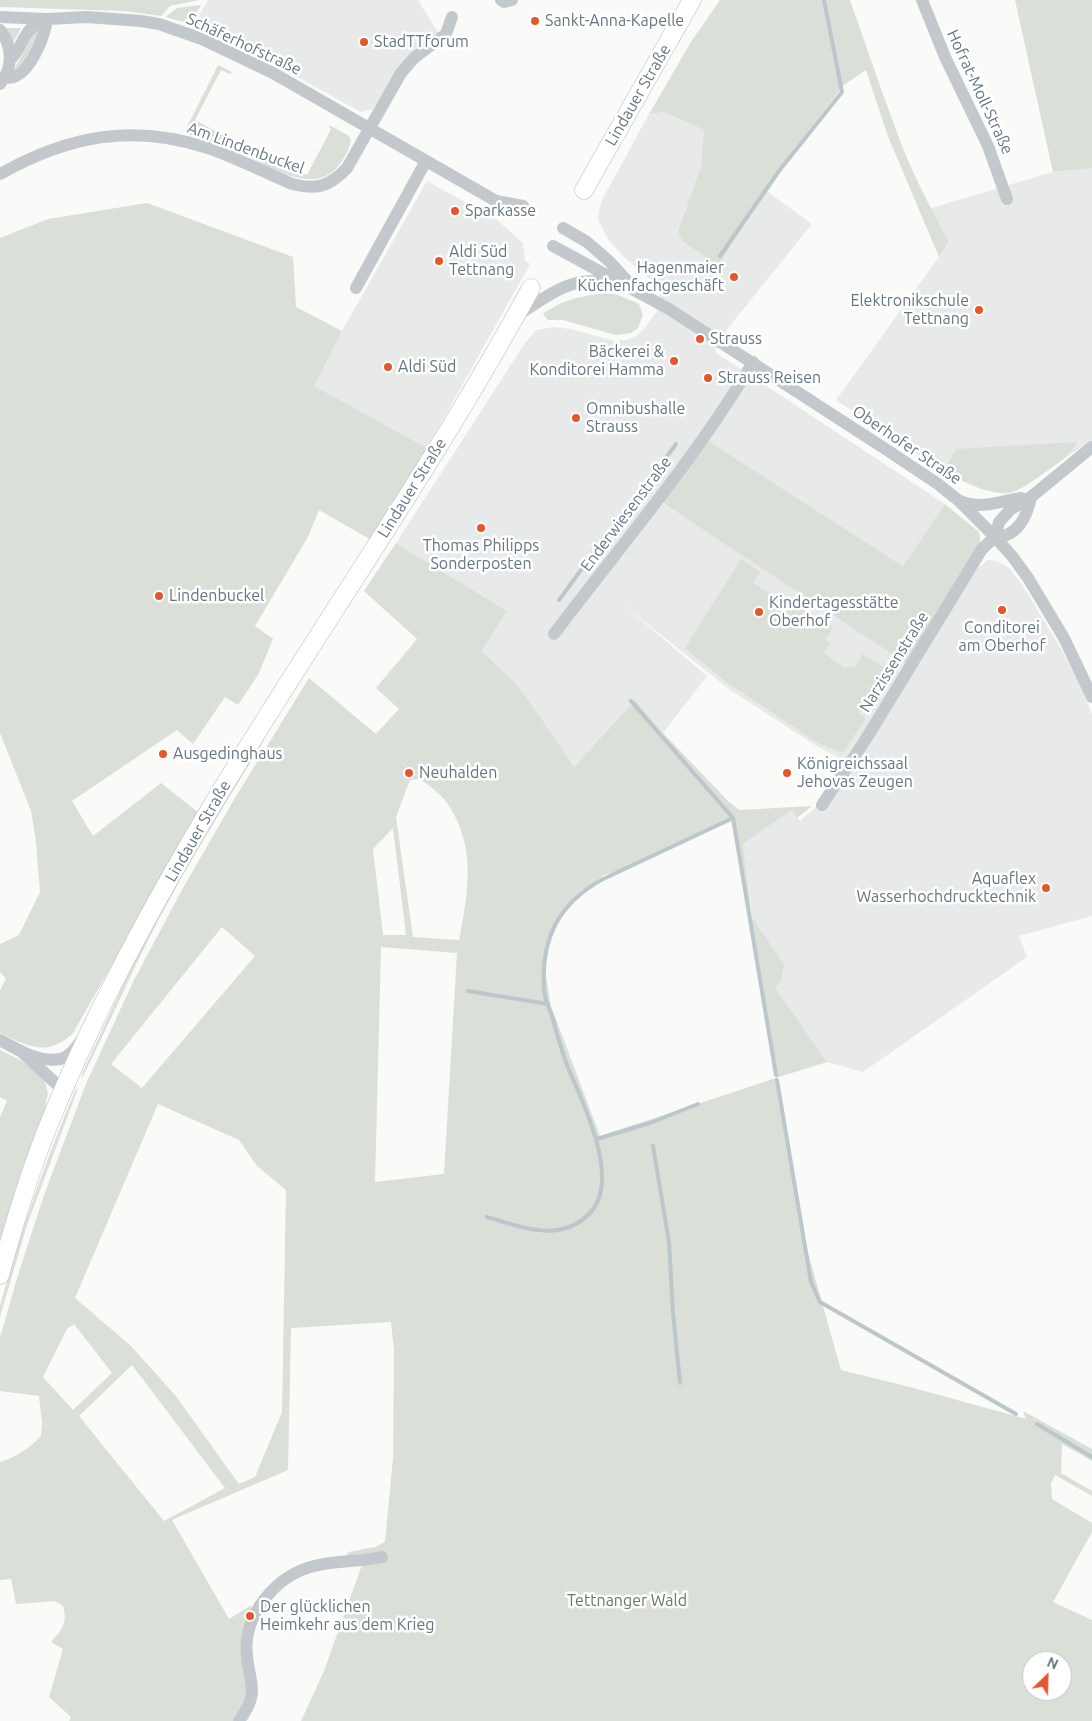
<!DOCTYPE html>
<meta charset="utf-8">
<style>
body{margin:0}
#map{position:relative;width:1092px;height:1721px;overflow:hidden;background:#fafaf8;font-family:Ubuntu,sans-serif}
canvas{display:block}
.north{position:absolute;left:1022px;top:1651px;width:50px;height:50px;box-sizing:border-box;background:#fff;border:1px solid #c1c8cd;border-radius:50%;rotate:24deg;font-size:14px;font-weight:700;line-height:20px;text-align:center;color:#657683}
.north::after{content:'';display:block;margin:auto;width:18px;height:22px;background:#e4572e;clip-path:polygon(50% 0,100% 100%,50% 72%,0 100%)}
</style>
<div id="map">
<canvas width="1092" height="1721"></canvas>
<div class="north">N</div>
</div>
<script>
const ctx = document.querySelector('canvas').getContext('2d');
ctx.lineJoin = 'round';
function fillPath(path, color) {
  ctx.fillStyle = color;
  ctx.fill(path, 'evenodd');
}
function stroke(path, color, width, dash) {
  ctx.strokeStyle = color;
  ctx.lineWidth = width;
  ctx.lineCap = dash ? 'butt' : 'round';
  ctx.setLineDash(dash || []);
  ctx.stroke(path);
}
function label(font, color, halo, rows, align = 'center') {
  ctx.font = font + ' Ubuntu,sans-serif';
  ctx.lineWidth = 5;
  ctx.setLineDash([]);
  ctx.textBaseline = 'middle';
  ctx.strokeStyle = halo;
  ctx.fillStyle = color;
  for (const [text, x, y, turn = 0] of rows) {
    ctx.save();
    ctx.translate(x, y);
    ctx.rotate((+turn || 0) * Math.PI / 180);
    ctx.textAlign = isNaN(turn) ? turn : align;
    if (halo) ctx.strokeText(text, 0, 0);
    ctx.fillText(text, 0, 0);
    ctx.restore();
  }
}
fillPath(new Path2D(`
 M208,0h210l21,34 -45,42 -21,33 -12,3 -82,-45 -48,-24 -39,-15z
 M664,112l40,18 -3,36 -23,66 4,9 36,25 47,-76 47,34 -84,104 -13,24 230,152 -42,62 -196,-126 -53,58 87,55 166,111 -61,98 -31,-17 -85,-55 -110,-88 87,74 -44,57 -28,-33 -61,67 -31,-46 -25,-35 -36,-37 25,-38 -111,-68 127,-197 13,-16 17,-3 18,2 44,12 12,-1 9,-4 8,-7 16,-22 -1,-20 -35,-30 -16,-18 -10,-19 1,-10 4,-12 46,-84z
 M1092,168v275l-12,5 -52,36 -12,7 -12,3 -21,-5 -40,-17 -107,-72 113,-157 -18,-35 122,-36z
 M427,181l70,39 26,23 2,18 5,3 -103,184 -114,-62 29,-55z
 M988,560l9,1 12,7 12,15 39,64 20,37 12,30v202l-73,20 8,21 -164,115 -36,-10 -53,-74 10,-24 -33,-48 -8,-72 49,-34 8,11 19,-17 159,-236z`), '#e8e9e9');
fillPath(new Path2D(`
 M0,0h199l-29,6 -9,10 -36,-5 -125,-4z
 M720,0h130c15,42 29,85 45,127 14,40 34,78 54,115l-10,15 -52,-123 -21,-64 -22,15 -66,85 -60,96 -36,-25 -4,-9 23,-66 3,-36 -40,-18 -15,2 42,-72z
 M1015,0h77v168l-39,4z
 M201,5l-11,19 -25,-7 12,-9z
 M4,28h17l-8,15z
 M38,31v4l-14,27 -11,9 22,-39z
 M218,65l14,7 -2,2 -9,-4 -26,50 99,54 3,-4 10,5 24,-46 -2,-2v-2l20,11 2,5c-2,9 -7,17 -12,24 -26,34 -75,-2 -104,-15 -17,-7 -34,-12 -51,-17z
 M147,203l146,54 3,50 46,24 -28,55 113,62 -54,93 -54,-31 -11,27 -53,89 18,13 -15,36 -20,30 -13,-8 -32,47 -16,-14 -105,71 21,35 68,-53 38,30 -126,220c-26,25 -45,13 -73,0v-43l6,-11 -6,-7v-28l19,-9 21,-43 -4,-50 -5,-31 -31,-78v-495l48,-19z
 M606,293l12,2 21,9 4,11 -5,13 -7,5 -15,2 -53,-15h-15l-5,-6c21,-15 38,-18 63,-21z
 M707,440l196,126 42,-62 34,28 1,5v11l-73,116 -247,-163z
 M1078,442c-11,16 -19,20 -34,31 -9,6 -17,13 -27,17 -23,10 -52,-9 -74,-18l13,-23z
 M396,543l111,68 -25,39 36,36 25,35 31,46 61,-67 28,33 66,69 10,8 73,-4 -15,12 -5,-8 -49,34 8,72 33,48 -3,16 -6,8 52,74 -51,16 23,143 42,149 69,17 116,32 -3,-8 69,38v12l-30,-17 -1,29 31,18v5l-37,-21 -4,8 1,16 40,24v9l-39,70 39,18v101h-791l23,-50 39,-109 -19,-4 5,-6 26,-5 10,-5 8,-84 1,-107 -3,-29 -100,6 -3,142 -116,50 57,99 21,-13 6,4 -6,12 2,61 -15,38h-168l2,-4 -22,-20 14,-48 -12,-7c11,-12 17,-19 12,-36l-8,-5 -39,3 -5,-25 -11,1v-118c15,-4 31,-15 41,-26l1,-13 -3,-27 -39,-5v-54l2,-6 16,-56 26,-80 42,-111 47,-102 50,-94 52,-90 74,-120 67,56 23,-25 -23,-21 41,-49 -53,-48zM420,779c8,6 17,12 24,20 33,43 25,91 15,141l-46,-3 -17,-120 14,-37zM731,817l45,261 -176,58 -49,-130 -6,-36 3,-22 11,-30 19,-25 26,-18 16,-5 65,-30zM393,828l13,107h-23l-10,-86zM222,927l33,29 -113,132 -31,-24zM381,947l76,6 -13,221 -69,8zM158,1104l81,36 18,26 29,24 -4,222 -27,65 -16,7 -64,-89 -44,-49 -56,-48zM74,1324l38,49 -39,37 -30,-33 24,-48zM132,1365l93,123 -61,33 -85,-105zM1032,1661h30v30h-30z
 M741,559l19,13 -7,11 36,22 2,-2 42,24 -8,13 5,3 -6,10 20,15 12,-2 7,-12 22,14 -27,44 8,6 -23,35 -25,-10 -92,-61 -41,-34z
 M262,738l2,2c-36,59 -72,117 -104,177 -28,53 -51,108 -78,161v-4l48,-104 45,-87z
 M0,1050l20,10 16,11 9,11 3,11 -3,16 -32,90 -13,48v-130l7,-16 -7,-4z
 M77,1086v5l-50,134 -27,92v-11c20,-75 47,-148 77,-220z`), '#dadfd7');
stroke(new Path2D(`
 M720,256l59,-85 63,-79 -18,-92
 M631,506l45,-62
 M559,600l44,-60
 M631,701l102,117 43,257
 M468,991l80,13
 M777,1080l34,202 9,20 196,112
 M597,1139l53,-16 48,-19
 M653,1146l16,96 4,71 7,70
 M487,1217c35,10 73,27 103,-4 31,-33 -6,-108 -21,-143 -7,-17 -12,-36 -17,-54 -4,-9 -8,-19 -8,-29 -3,-49 15,-83 57,-107l132,-62
 M1037,1424l55,33`), '#bbc7cb', 4);
const secondary = new Path2D(`
 M584,190l108,-190
 M0,1275c14,-51 29,-102 49,-151 121,-300 328,-553 482,-836`);
stroke(secondary, '#b3babf', 19);
stroke(new Path2D(`
 M501,0l3,2 8,-2
 M922,0l23,57 43,89 19,53
 M0,17l47,2 40,-2 54,4 18,3 43,15 71,34 223,128 27,5
 M0,30c13,17 13,38 0,54
 M10,60c16,-17 11,-30 35,-40
 M5,78c3,0 8,0 11,-2 16,-8 29,-40 31,-57
 M0,174c68,-38 132,-51 208,-26 29,10 56,24 84,36 25,6 37,3 55,-16l54,-95 13,-15 32,-24 6,-17
 M563,228l24,14 23,20 21,23
 M553,246l116,63 218,141 51,34 20,16 37,37 17,19 16,22 36,60 28,59
 M356,288l70,-127
 M517,316c32,-22 57,-42 98,-33
 M960,501c21,9 40,0 61,-3
 M995,537l4,-15 12,-13 20,-12 61,-50
 M995,537c22,0 32,-20 36,-40
 M554,634c68,-90 142,-176 199,-272
 M822,805l44,-66 116,-190 13,-12
 M0,1040c16,9 40,23 60,19 10,-2 17,-13 23,-21
 M24,1054l39,36
 M239,1721c21,-29 11,-35 8,-65 -5,-40 29,-81 67,-90 23,-6 46,-4 68,-9`), '#c3c8cc', 12);
stroke(secondary, '#fff', 18);
for (const [x, y, r, color] of [
 [535,21,5,"#e4572e"],
 [364,42,5,"#e4572e"],
 [455,211,5,"#e4572e"],
 [439,261,5,"#e4572e"],
 [734,277,5,"#e4572e"],
 [979,310,5,"#e4572e"],
 [700,339,5,"#e4572e"],
 [674,361,5,"#e4572e"],
 [388,367,5,"#e4572e"],
 [708,378,5,"#e4572e"],
 [576,418,5,"#e4572e"],
 [481,528,5,"#e4572e"],
 [159,596,5,"#e4572e"],
 [1002,610,5,"#e4572e"],
 [759,612,5,"#e4572e"],
 [163,754,5,"#e4572e"],
 [409,773,5,"#e4572e"],
 [787,773,5,"#e4572e"],
 [1046,888,5,"#e4572e"],
 [250,1616,5,"#e4572e"]
]) {
  const dot = new Path2D();
  dot.arc(x, y, r, 0, 2 * Math.PI);
  ctx.fillStyle = color;
  ctx.fill(dot);
  stroke(dot, '#fff', 2);
}
label('16px', '#657683', '#fff', [
 ["Sankt-Anna-Kapelle",545,21],
 ["StadTTforum",374,42],
 ["Sparkasse",465,211],
 ["Aldi Süd",449,252],
 ["Tettnang",449,270],
 ["Hagenmaier",724,268,"right"],
 ["Küchenfachgeschäft",724,286,"right"],
 ["Elektronikschule",969,301,"right"],
 ["Tettnang",969,319,"right"],
 ["Strauss",710,339],
 ["Bäckerei &",664,352,"right"],
 ["Konditorei Hamma",664,370,"right"],
 ["Aldi Süd",398,367],
 ["Strauss Reisen",718,378],
 ["Omnibushalle",586,409],
 ["Strauss",586,427],
 ["Thomas Philipps",481,546,"center"],
 ["Sonderposten",481,564,"center"],
 ["Lindenbuckel",169,596],
 ["Kindertagesstätte",769,603],
 ["Oberhof",769,621],
 ["Conditorei",1002,628,"center"],
 ["am Oberhof",1002,646,"center"],
 ["Ausgedinghaus",173,754],
 ["Königreichssaal",797,764],
 ["Jehovas Zeugen",797,782],
 ["Neuhalden",419,773],
 ["Aquaflex",1036,879,"right"],
 ["Wasserhochdrucktechnik",1036,897,"right"],
 ["Der glücklichen",260,1607],
 ["Heimkehr aus dem Krieg",260,1625]
], 'left');
label('16px', '#657683', '#fff', [
 ["Schäferhofstraße",244,44,25],
 ["Hofrat-Moll-Straße",980,92,65],
 ["Lindauer Straße",638,95,-60],
 ["Am Lindenbuckel",246,148,20],
 ["Oberhofer Straße",907,445,34],
 ["Lindauer Straße",412,488,-58],
 ["Enderwiesenstraße",626,514,-53],
 ["Narzissenstraße",894,662,-58],
 ["Lindauer Straße",198,831,-60]
]);
label('16px', '#687a64', '#fff', [
 ["Tettnanger Wald",627,1601]
]);
</script>
